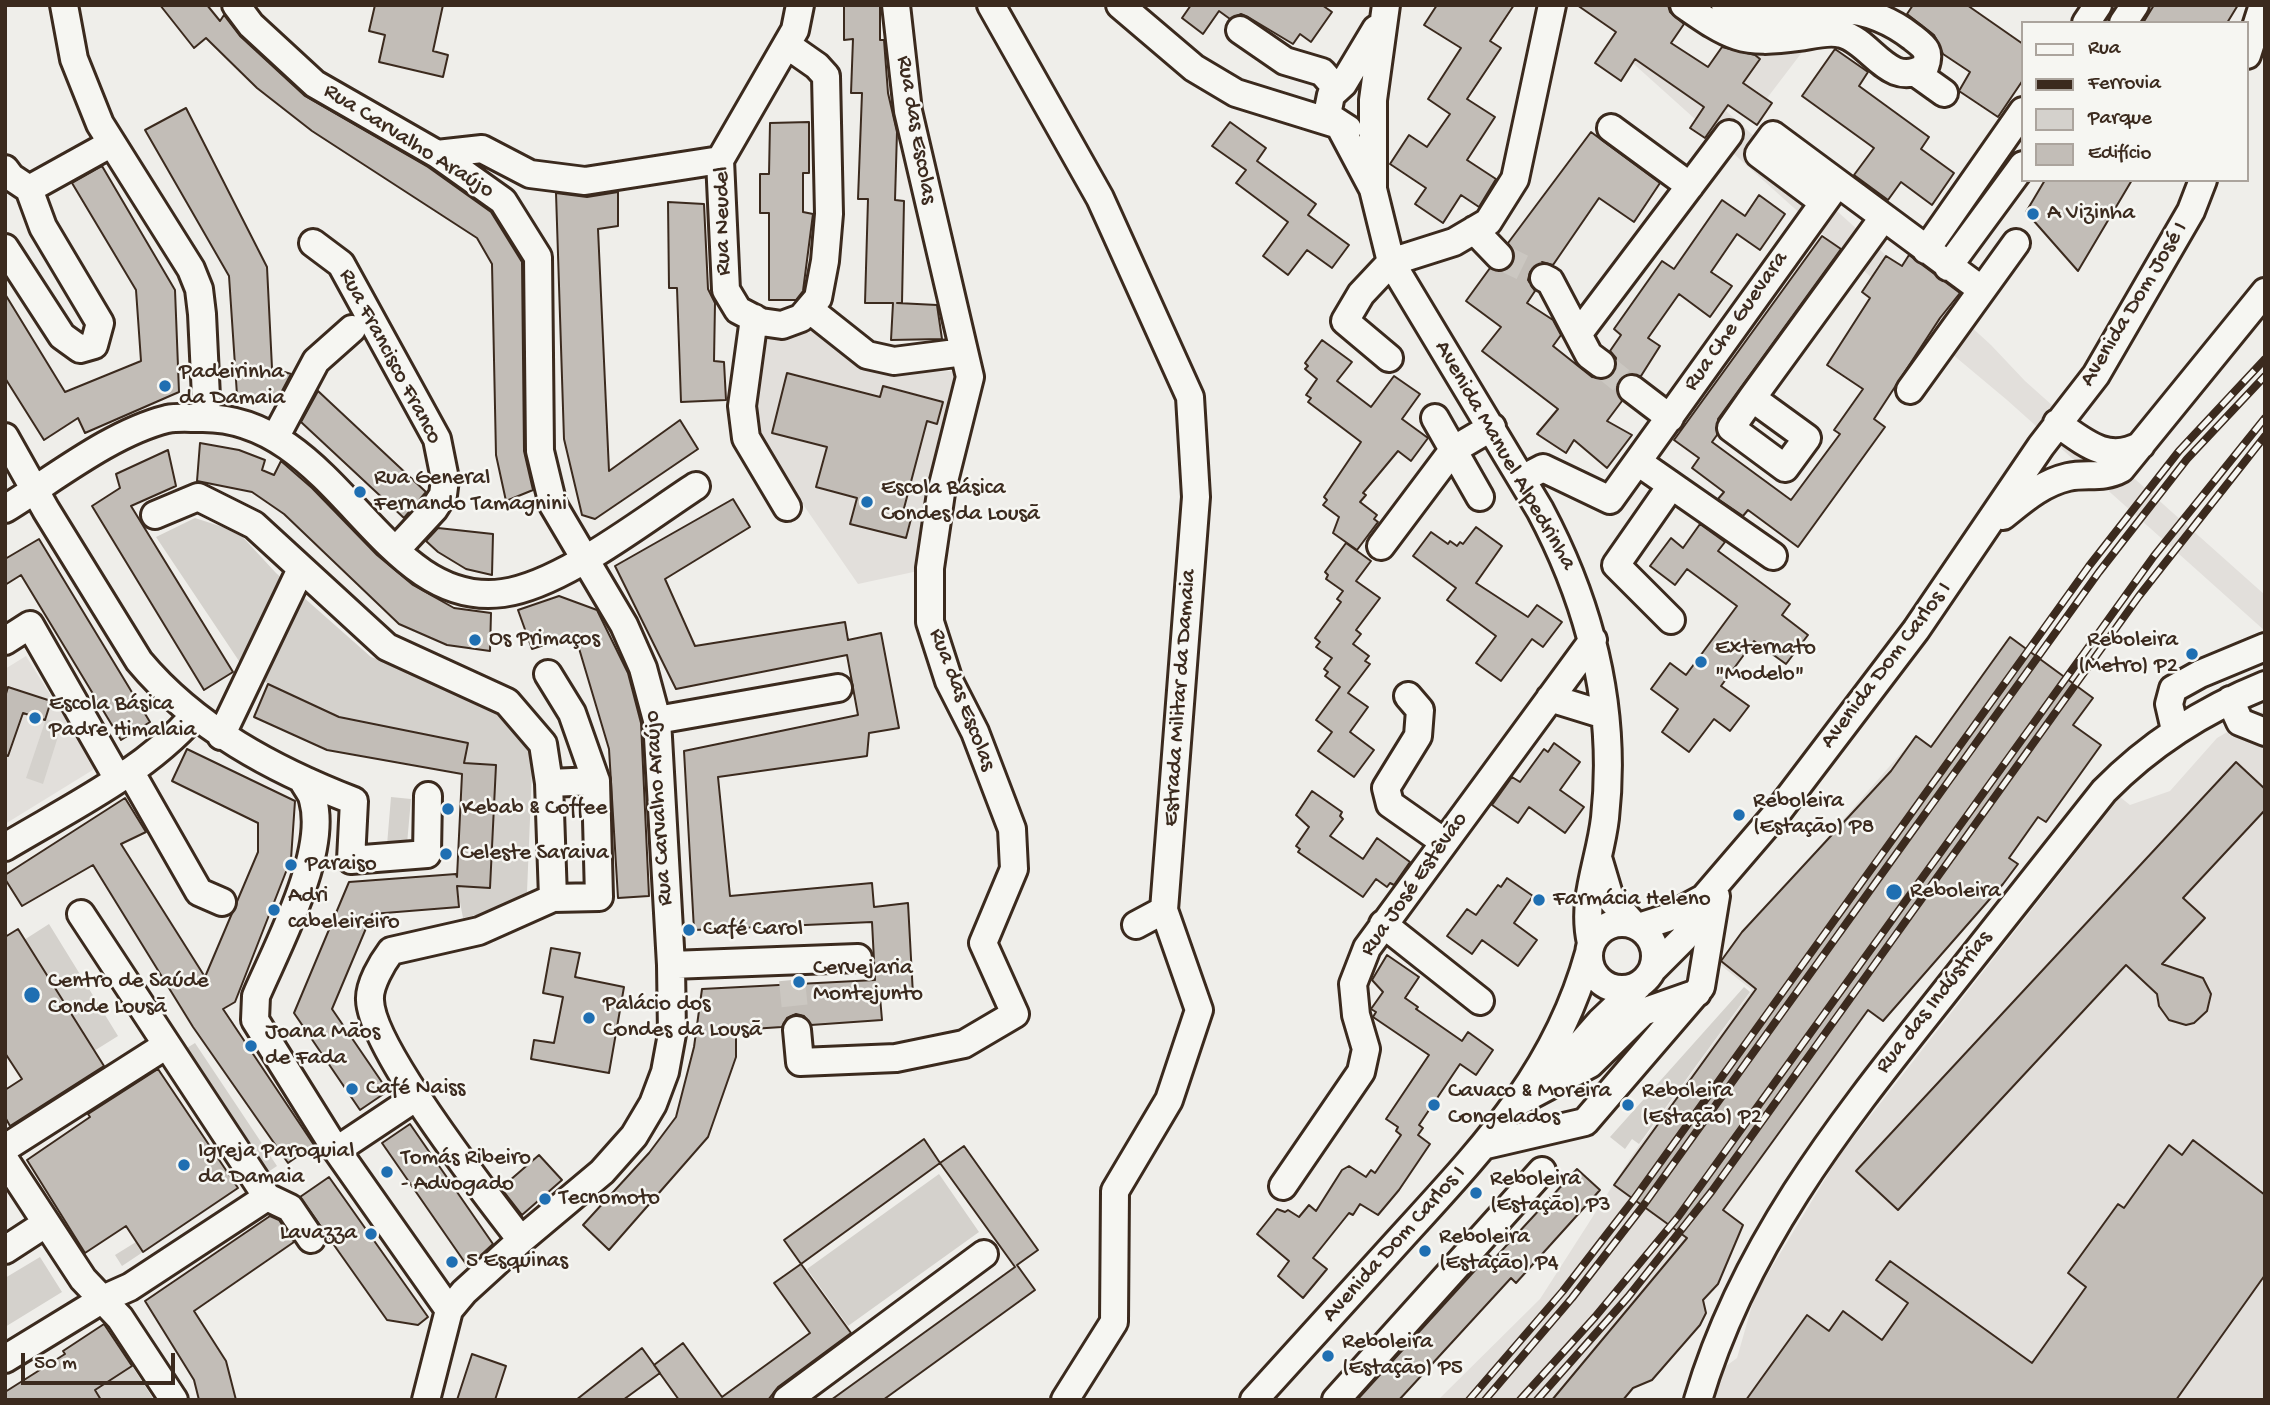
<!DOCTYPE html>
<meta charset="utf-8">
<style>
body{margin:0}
#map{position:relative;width:2270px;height:1405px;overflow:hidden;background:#efeeea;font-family:"Gochi Hand",sans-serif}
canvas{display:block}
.frame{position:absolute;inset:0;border:7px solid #3b2a1e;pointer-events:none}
.legend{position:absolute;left:2021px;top:21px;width:228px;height:161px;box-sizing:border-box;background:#f6f6f2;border:2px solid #aba49d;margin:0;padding:9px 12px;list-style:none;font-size:21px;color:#3b2a1e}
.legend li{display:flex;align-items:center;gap:14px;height:35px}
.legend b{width:35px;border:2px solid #aba49d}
.scale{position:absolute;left:21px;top:1353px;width:154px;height:32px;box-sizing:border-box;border:4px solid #3b2a1e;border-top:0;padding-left:9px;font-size:21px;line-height:24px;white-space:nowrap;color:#3b2a1e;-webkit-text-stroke:5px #f6f6f2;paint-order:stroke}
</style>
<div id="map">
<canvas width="2270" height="1405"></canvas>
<div class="frame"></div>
<ul class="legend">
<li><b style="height:9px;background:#f6f6f2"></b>Rua</li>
<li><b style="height:9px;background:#3b2a1e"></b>Ferrovia</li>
<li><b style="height:19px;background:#d4d1cc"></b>Parque</li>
<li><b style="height:19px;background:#c2bdb7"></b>Edifício</li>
</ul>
<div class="scale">50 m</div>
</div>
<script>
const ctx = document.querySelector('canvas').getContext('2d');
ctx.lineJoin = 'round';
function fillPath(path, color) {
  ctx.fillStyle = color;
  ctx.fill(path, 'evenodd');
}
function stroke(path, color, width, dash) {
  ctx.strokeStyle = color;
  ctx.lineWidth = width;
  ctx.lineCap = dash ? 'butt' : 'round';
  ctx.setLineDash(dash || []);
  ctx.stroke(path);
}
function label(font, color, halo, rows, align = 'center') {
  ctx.font = font + ' "Gochi Hand",sans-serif';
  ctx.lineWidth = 5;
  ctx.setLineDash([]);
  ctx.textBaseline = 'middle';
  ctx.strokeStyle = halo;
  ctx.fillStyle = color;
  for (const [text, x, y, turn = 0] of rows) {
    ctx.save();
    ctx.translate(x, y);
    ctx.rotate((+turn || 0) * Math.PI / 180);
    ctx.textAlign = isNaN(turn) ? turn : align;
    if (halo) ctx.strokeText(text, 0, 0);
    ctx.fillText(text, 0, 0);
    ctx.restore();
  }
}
fillPath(new Path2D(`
 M1778,5h60l-80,105 -20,-15 -12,16 204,184 3,-3 58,53 34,36 240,214v36l-258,-231 -98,-82 3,-4 -296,-266 104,33z
 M813,328l47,39 39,5 64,-1 -45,200 -60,13 -105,-152 11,-93z
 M2010,637l83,61 -104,145 29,21 -15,20 -120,137 -15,-11 -170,235 -10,-7 -136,162h-114l102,-101 91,-142 121,-167 -34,-27 198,-227 15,10z
 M26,656l70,112 -91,56v-155z
 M2265,710v690h-585l57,-42 18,-63 84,-139 281,-359 10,8 40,-14 47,-53z`), '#e2dfdb');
fillPath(new Path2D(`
 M195,518l43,14 38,41 95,84 87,31 43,20 32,38 -6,146 -28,18 -36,8 -6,-32 33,2 6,-123 -32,-2 4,-20 -129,-26 -71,-33 -27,-20 -85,-127z
 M46,719l16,5 -19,60 -17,-6z
 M391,797l20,2 -4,45 -20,1z
 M49,924l69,112 -24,15 -70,-111z
 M1744,987l6,5 -111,152 -7,-5 -7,10 -15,-12z
 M195,1043l82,123 -12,8 -83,-123z
 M939,1174l40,58 -131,94 -41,-57z
 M136,1242l7,10 -21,14 -7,-11z
 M40,1257l22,35 -57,35v-49z
 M132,1366l22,34h-53l-5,-12z`), '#d4d1cc');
const building = new Path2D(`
 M160,5h47l13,16 4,-6 16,21 65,60 123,71 63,45 31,50 2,189 9,39 -27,11 -10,-46 -4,-191 -15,-26 -165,-107 -55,-43 -51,-50 -12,10z
 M375,5h68l-10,46 15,4 -5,22 -64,-15 6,-27 -16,-4z
 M844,5h36v35h4l4,53 9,39 -2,68 9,1 -2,102h-5l40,2 5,34 -51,1 2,-37h-28l3,-104h-10l4,-106h-11l2,-54 -9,1z
 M1191,5h131l10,7 -21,30 -11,-8 -7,10 -45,-27 -7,-3 -11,5 -11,-8 -16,23 -21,-16z
 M1437,5h77l-24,36 11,7 -34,51 28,18 -28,43 29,19 -17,28 -18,-12 -18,28 -28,-19 11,-16 -36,-24 19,-29 18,12 23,-33 -22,-15 33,-51 -37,-23z
 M1577,5h91l2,7 14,12 -13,19 37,24 14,-20 33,8 5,4 -17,24 29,20 -15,22 -29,-20 -23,33 -15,-10 14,-21 -69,-48 -14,22 -26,-18 21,-31z
 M1913,5h54l56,39v36l-25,37 -39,-26 11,-19 -27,-18 -9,-19 -27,-21z
 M2154,5h84l-11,18h-84z
 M1835,49l33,23 -9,14 70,51 -8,12 33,24 -22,32 -31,-23 -13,18 -34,-25 20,-27 -72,-52z
 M186,108l81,159 5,101 19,6 -16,30 -38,-9 -8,-119 -84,-146z
 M809,122v51h-6v39l10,2 -10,77 -7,9h-27v-87h-9v-39h9l1,-51z
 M1230,122l36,26 -9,13 59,43 -8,11 41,30 -17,23 -25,-18 -19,25 -25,-19 25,-34 -52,-39 10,-13 -34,-24z
 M1591,132l69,51 -26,39 -35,-24 -46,67 -11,-3 -12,10 -2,8 7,11 -8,12 26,17 8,15 -8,11 39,31 15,2 7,-6 2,-15 -6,-7 11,-16 -7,-6 48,-68 12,8 48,-69 23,16 14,-21 26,19 -25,36 -23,-16 -26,38 21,14 -22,31 -31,-23 -31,44 12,8 -19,30 -16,-1 -8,11 5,15 -15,20 25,14 -25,33 -33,-28 -8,13 -29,-19 21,-25 -76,-58 19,-24 -35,-26 24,-33 12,3 8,-4 4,-14 -6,-10z
 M102,166l73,124 4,102 -94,41 -7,-15 -34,22 -39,-62v-84l60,98 76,-31 -5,-71 -64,-107z
 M2045,180h87l-54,91 -52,-59z
 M618,192v34l-20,3 11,242 71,-51 18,29 -103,70 -13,-4 -18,-76 -8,-246 31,4z
 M668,202l36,2 4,85 7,14 -1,58 10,1 2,38 -45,2 -4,-114h-8z
 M1822,236l19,13 -123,170 -1,16 -5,7 79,58 49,-66 -6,-4 29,-41 -36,-24 43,-67 -8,-6 24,-36 16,10 7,-11 51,38 -20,25 -66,101 11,8 -87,120 -50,-37 -5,6 -25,-17 6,-7 -32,-24 7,-10 -25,-18z
 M1322,340l30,22 -15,19 34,26 23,-31 26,18 -18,25 26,19 -17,23 -13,-10 -35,42 3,2 -6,7 17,13 -3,4 4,3 -21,28 -24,-17 6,-16 -16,-12 4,-5 -3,-3 37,-55 -53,-40 3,-4 -5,-3 11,-16 -12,-10 3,-3 -3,-3z
 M787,373l93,24 3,-11 60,16 -6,22 -10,-3 -24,91 9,3 -6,23 -56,-14 7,-26 -41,-11 11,-40 -55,-14z
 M318,391l108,101 -22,26 -103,-96z
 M200,443l39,7 26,10 -3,10 12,5 7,-14 31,27 65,67 36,30 41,23 37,5 -1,38 -43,-6 -48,-21 -115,-110 -32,-22 -55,-11z
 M168,450l8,36 -45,20 102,166 -29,18 -112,-184 28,-18 -4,-14z
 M733,499l17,28 -85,52 30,67 150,-24 3,18 33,-7 18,95 -30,5 -2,23 -149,21 12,119 142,-13 2,24 34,-4 5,92 -33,2 2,23 -71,5 -7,-9 -8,-2 -9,4 -5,9 -46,3v27l-28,80 -99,113 -26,-25 66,-72 27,-36 18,-70 8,-58 173,-9 -3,-58 -178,8 -10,-179 174,-36 -11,-60 -171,34 -61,-123z
 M1700,524l25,18 -7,9 72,53 -8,11 26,20 -22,29 -32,-23 -33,45 28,20 -19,25 -16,-12 -25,33 -27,-20 16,-23 -27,-20 19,-26 16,12 51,-69 -50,-37 -12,16 -25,-19 21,-28 12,10z
 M1476,527l26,19 -26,37 52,34 9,-12 25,17 -19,25 -11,-8 -31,42 -25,-18 20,-27 -49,-36 9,-12 -43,-32 18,-24 17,12 2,-3 7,5 3,-4 3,2z
 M438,528l55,6 -1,41 -26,-6 -28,-17 -12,-11z
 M39,539l111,183 -29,18 -100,-165 -16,10v-26z
 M1346,543l25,18 -15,20 24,17 -24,32 5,4 -8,10 16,12 -4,5 5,3 -22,29 20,14 -18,25 24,18 -20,27 -36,-26 14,-19 -16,-12 24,-33 -15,-11 3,-4 -4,-3 8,-11 -16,-11 4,-5 -5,-4 26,-36 -4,-3 6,-8 -17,-12 2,-4 -3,-3z
 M559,596l38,14 31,63 13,50 8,173 -31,2 -9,-149 -31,-104 -16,-6 -30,10 -14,-39z
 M2010,637l83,61 -20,27 28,20 -55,77 -8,-5 -29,41 9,6 -15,20 -120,137 -15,-11 -145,200 20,15 -25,59 -15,16 3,13 -6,12 -48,55 -19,8 -10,12h-71l135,-162 -73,-53 142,-196 -35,-28 21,-29 149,-161 25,-35 15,11z
 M268,684l71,33 129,26 -4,20 32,2 -6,123 -33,-2 2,21 -87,7 -40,95 56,82 -28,19 -66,-97 55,-131 107,-8 1,3 5,-103 -135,-24 -73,-33z
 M8,687l43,14 -6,19 -22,-7 -15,43 -3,-1v-58z
 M1554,743l26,19 -20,28 24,17 -19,26 -36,-26 -11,16 -26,-18 20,-28 8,5 24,-33 4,3z
 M187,749l108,52 -4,58 -56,143 -12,7 91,136 -26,18 -95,-136 -100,-162 -71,41 -17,-27v-4l120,-77 21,34 -25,12 84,133 53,-125v-29l-86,-42z
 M2236,762l29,27v21l-82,88 22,20 -43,46 41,14 8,16 -4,17 -13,12 -8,2 -17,-5 -10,-14 -2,-12 -31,-29 -228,245 -42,-39z
 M1312,791l30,21 -2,4 3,3 -13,17 33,23 14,-21 33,24 -16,23 -4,-2 -3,4 -11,-8 -13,18 -65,-45 2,-3 -4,-3 13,-19 -13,-12z
 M1507,878l26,18 -19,27 23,17 -19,26 -36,-26 -10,14 -25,-18 20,-27 9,6 22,-30 3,2z
 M18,929l86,137 -94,60 -5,-9v-27l17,-11 -17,-26v-116z
 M551,948l29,5 -5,24 49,10 -15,86 -78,-14 3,-19 20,3 9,-46 -20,-4z
 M1387,955l32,22 -14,21 13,9 -2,2 46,32 6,-9 25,18 -17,25 -16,-11 -41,61 4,3 -5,7 12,9 -31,46 -21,25 -18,-11 -7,11 -4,-2 -36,45 14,11 -24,29 -25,-22 11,-15 -32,-27 20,-25 8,3 3,-2 11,7 10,-12 7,6 26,-41 7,-4 17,11 5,-7 4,3 26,-38 -5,-4 2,-4 -12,-8 43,-64 -56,-38 3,-5 -5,-3 12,-17 -11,-12z
 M158,1069l80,119 -95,64 -17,-26 -41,27 -58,-93 63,-43 -2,-3z
 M410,1124l83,120 -25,23 -86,-124z
 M924,1139l16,24 -139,101 -17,-24z
 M2193,1140l72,55v80l-89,125h-430l61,-85 22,16 14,-20 39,29 26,-37 -32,-23 14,-19 142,102 54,-76 -18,-14 50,-69 6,4 45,-63 13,10z
 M964,1146l74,104 -21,15 18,25 -152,110h-52l184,-133 -75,-104z
 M539,1155l23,25 -40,35 -21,-27z
 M1577,1169l23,21 -84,93 -5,-5 -112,122h-42l132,-145 5,4z
 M329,1177l99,140 -10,8 -31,-5 -87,-123z
 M270,1216l9,4 15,22 -100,69 32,50 10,39h-37l-5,-20 -49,-79z
 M801,1264l50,69 -73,54 -10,13h-89l-25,-35 29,-22 39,54 88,-64 -36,-50z
 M104,1324l28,42 -37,24 6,10h-96v-8l60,-38 -2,-3z
 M642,1348l18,25 -37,27h-47z
 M472,1354l34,12 -11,34h-38z`);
fillPath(building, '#c2bdb7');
stroke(building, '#3b2a1e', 2);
stroke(new Path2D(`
 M1499,256l45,22
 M1601,364l31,25
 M792,980l5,50`), '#cbc7c1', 26, [26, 13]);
const minor = new Path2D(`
 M64,5l10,54 26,65 91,145 8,20 3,25 5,104
 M236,5l15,20 64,59 122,70 66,47 35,56 2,194 13,54 71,120 19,43 14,52 14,245 1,69 -7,38 -12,32 -19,32 -32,36 -81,68 -57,52 -15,18 -23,90
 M991,5l109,193 90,199 6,100 -32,413 35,100 -30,90 -54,91 -1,131 -49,78
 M1120,5l74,63 42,25 100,31
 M1684,5c46,32 58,40 115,32 13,-2 30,-7 43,-3 30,8 47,56 83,33 6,-16 0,-20 -13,-30 -19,-15 -45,-27 -70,-27 -38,1 -83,19 -117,-5
 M2086,23l12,-18
 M2123,23l12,-18
 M1240,30l45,31 37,11 14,16
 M787,45l30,21 9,10 3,138 -4,47 -7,37 -17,20 -19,7 -21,-3 -23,-12 -12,-20 -6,-130 75,-130 5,-25
 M2247,55l16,-50
 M1916,73l28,20
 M1339,125l34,64 18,73 149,248c51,96 77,199 65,308 -5,44 -24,81 -14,125
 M1611,128l79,58
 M1348,129l-17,-11 -3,-8 3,-15 12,-11 33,-55
 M437,154l45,-5 48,25 55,7 135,-21
 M5,169l6,8 18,12 14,38 57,96 -6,22 -14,4 -18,-13 -57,-88
 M29,189l83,-46
 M1373,189v-89l13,-95
 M1823,202l-64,-48 14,-19 209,155
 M1474,230l25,26
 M313,243l28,21 96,175 8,40 -2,16 -9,14 -38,41
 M1926,250l97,-139
 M1948,267l75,-102
 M1544,278l6,3 39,74 12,9
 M809,309l58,46 27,6 70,-9
 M754,318l-12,88 4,32 41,69
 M1579,333l150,-199
 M1389,358l-44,-37 16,-27 30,-32 63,-20 34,-20 27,-43 37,-174
 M1632,389l38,29
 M1910,390l106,-147
 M1752,398l131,-180
 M1752,398l55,40 -22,30 -54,-40z
 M1435,418l45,79
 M2057,423c27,19 51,41 84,22
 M5,437l41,73 93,151c56,67 135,109 215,140l-3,59 76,-6 1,-58
 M275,438l41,-77 36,-32
 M1638,462l135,94
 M1522,479l21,-11 67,32 227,-316
 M5,509c49,-30 106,-76 162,-90 10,-2 22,-1 32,-1 138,-4 180,192 304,175 59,-8 142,-74 193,-107
 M155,515l43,-18 56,28 133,122 120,55 36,42 6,39 4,115 -74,33 -88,20c-9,12 -22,34 -21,49 1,48 118,197 151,240
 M2003,516c20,-16 39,-33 65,-39 19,-4 35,2 53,-8l144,-177
 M1381,546l72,-96 39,-23
 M1671,620l-55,-55 55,-79
 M5,641l25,-16 88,154
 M548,674l24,39 24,68 -47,2
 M1408,696l12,14 -2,26 -32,52 4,16 54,38
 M1550,698l55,17
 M2230,700l10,22 25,10
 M657,720l181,-32
 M2175,730l-6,-26 4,-15 27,-15 65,-27
 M221,736l80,-167
 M130,771l69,121 23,10
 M303,781c3,6 9,13 10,19 15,53 -36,147 -57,196l-1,24 76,122 118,168
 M5,847c65,-39 138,-74 189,-131
 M1599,861l11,37 24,27
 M553,898l46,-1 -3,-116
 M81,914l186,283
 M1589 956a33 33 0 1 1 66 0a33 33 0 1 1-66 0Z
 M1383,924l97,77
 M1136,925l28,-15
 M1639,927l28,-9 37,-20
 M671,965l187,-7
 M1653,969l31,-31 20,-40 73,-85 139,-183 125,-184 55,-71 95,-164 12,-31
 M797,1030l3,32 96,-4 68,-14 51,-30 -32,-71 31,-74 -2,-40 -37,-97 -26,-51 -19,-59v-54l11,-75 29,-116 -62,-266 -12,-106
 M1550,1073l13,-9 37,-42 39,-37
 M1522,1100l68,-36 53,-52 54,-19
 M1486,1145l99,-23 116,-135 15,-91
 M5,1148l160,-102
 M337,1150l78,-52
 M5,1160l78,119 37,39 54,82
 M1283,1186l78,-114 5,-23 -10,-34 -3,-31 14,-36 226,-308
 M5,1250l40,-26
 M5,1359l98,-60 27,-12 137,-90 23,11 21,31
 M787,1400l197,-146
 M1254,1400c49,-54 98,-108 147,-162 81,-89 155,-165 188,-285
 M1336,1400l206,-229
 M1698,1400c45,-152 138,-271 235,-393 57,-72 114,-144 171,-216 47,-48 99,-81 161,-106`);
stroke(minor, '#3b2a1e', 32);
stroke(minor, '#f6f6f2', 26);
const rail = new Path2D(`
 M1469,1400l94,-109 71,-92 455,-633 90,-115 86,-92
 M1485,1400l87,-102 71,-92 456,-634 88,-113 78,-83
 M1520,1400l75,-83 83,-100 476,-661 111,-138
 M1537,1400l91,-103 84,-106 427,-595 126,-160`);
stroke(rail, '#3b2a1e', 8);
stroke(rail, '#f6f6f2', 5, [16]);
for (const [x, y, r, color] of [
 [2033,214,7,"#1f6fb2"],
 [165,386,7,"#1f6fb2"],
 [360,492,7,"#1f6fb2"],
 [867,502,7,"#1f6fb2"],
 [475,640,7,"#1f6fb2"],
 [2192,654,7,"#1f6fb2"],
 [1701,662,7,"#1f6fb2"],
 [35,718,7,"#1f6fb2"],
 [448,809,7,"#1f6fb2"],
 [1739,815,7,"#1f6fb2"],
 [446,854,7,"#1f6fb2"],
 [291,865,7,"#1f6fb2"],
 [1894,892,9,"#1f6fb2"],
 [1539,900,7,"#1f6fb2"],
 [274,910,7,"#1f6fb2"],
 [689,930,7,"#1f6fb2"],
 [799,982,7,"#1f6fb2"],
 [32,995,9,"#1f6fb2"],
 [589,1018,7,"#1f6fb2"],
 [251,1046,7,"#1f6fb2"],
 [352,1089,7,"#1f6fb2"],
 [1434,1105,7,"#1f6fb2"],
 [1628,1105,7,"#1f6fb2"],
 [184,1165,7,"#1f6fb2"],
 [387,1172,7,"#1f6fb2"],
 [1476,1193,7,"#1f6fb2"],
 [545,1199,7,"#1f6fb2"],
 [371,1234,7,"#1f6fb2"],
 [1425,1251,7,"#1f6fb2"],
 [452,1262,7,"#1f6fb2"],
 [1328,1356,7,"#1f6fb2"]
]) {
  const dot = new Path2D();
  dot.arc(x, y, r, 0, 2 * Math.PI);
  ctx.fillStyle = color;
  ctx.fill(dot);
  stroke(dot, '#f6f6f2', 2.5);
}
label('23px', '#3b2a1e', '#f6f6f2', [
 ["Rua das Escolas",915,130,80],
 ["Rua Carvalho Araújo",408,142,32],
 ["Rua Neudel",724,221,-91],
 ["Avenida Dom José I",2135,305,-59],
 ["Rua Che Guevara",1737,322,-55],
 ["Rua Francisco Franco",389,357,62],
 ["Avenida Manuel Alpedrinha",1504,456,60],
 ["Avenida Dom Carlos I",1887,666,-53],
 ["Estrada Militar da Damaia",1181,698,-86],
 ["Rua das Escolas",961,700,69],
 ["Rua Carvalho Araújo",660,808,-94],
 ["Rua José Estêvão",1415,885,-55],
 ["Rua das Indústrias",1935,1003,-52],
 ["Avenida Dom Carlos I",1395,1245,-48]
]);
label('23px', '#3b2a1e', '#f6f6f2', [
 ["A Vizinha",2047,214],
 ["Padeirinha",179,373],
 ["da Damaia",179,399],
 ["Rua General",374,479],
 ["Fernando Tamagnini",374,505],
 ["Escola Básica",881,489],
 ["Condes da Lousã",881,515],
 ["Os Primaços",489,640],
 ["Reboleira",2178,641,"right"],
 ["(Metro) P2",2178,667,"right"],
 ["Externato",1715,649],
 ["\"Modelo\"",1715,675],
 ["Escola Básica",49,705],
 ["Padre Himalaia",49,731],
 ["Reboleira",1753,802],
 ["(Estação) P8",1753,828],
 ["Kebab & Coffee",462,809],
 ["Celeste Saraiva",460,854],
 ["Paraiso",305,865],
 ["Reboleira",1910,892],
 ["Adri",288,897],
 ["cabeleireiro",288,923],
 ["Farmácia Heleno",1553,900],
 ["Café Carol",703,930],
 ["Cervejaria",813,969],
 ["Montejunto",813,995],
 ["Centro de Saúde",48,982],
 ["Conde Lousã",48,1008],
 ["Palácio dos",603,1005],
 ["Condes da Lousã",603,1031],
 ["Joana Mãos",265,1033],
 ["de Fada",265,1059],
 ["Café Naiss",366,1089],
 ["Cavaco & Moreira",1448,1092],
 ["Congelados",1448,1118],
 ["Reboleira",1642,1092],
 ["(Estação) P2",1642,1118],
 ["Igreja Paroquial",198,1152],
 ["da Damaia",198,1178],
 ["Tomás Ribeiro",401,1159],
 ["- Advogado",401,1185],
 ["Reboleira",1490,1180],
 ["(Estação) P3",1490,1206],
 ["Tecnomoto",559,1199],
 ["Lavazza",357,1234,"right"],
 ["Reboleira",1439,1238],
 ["(Estação) P4",1439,1264],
 ["5 Esquinas",466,1262],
 ["Reboleira",1342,1343],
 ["(Estação) P5",1342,1369]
], 'left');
</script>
